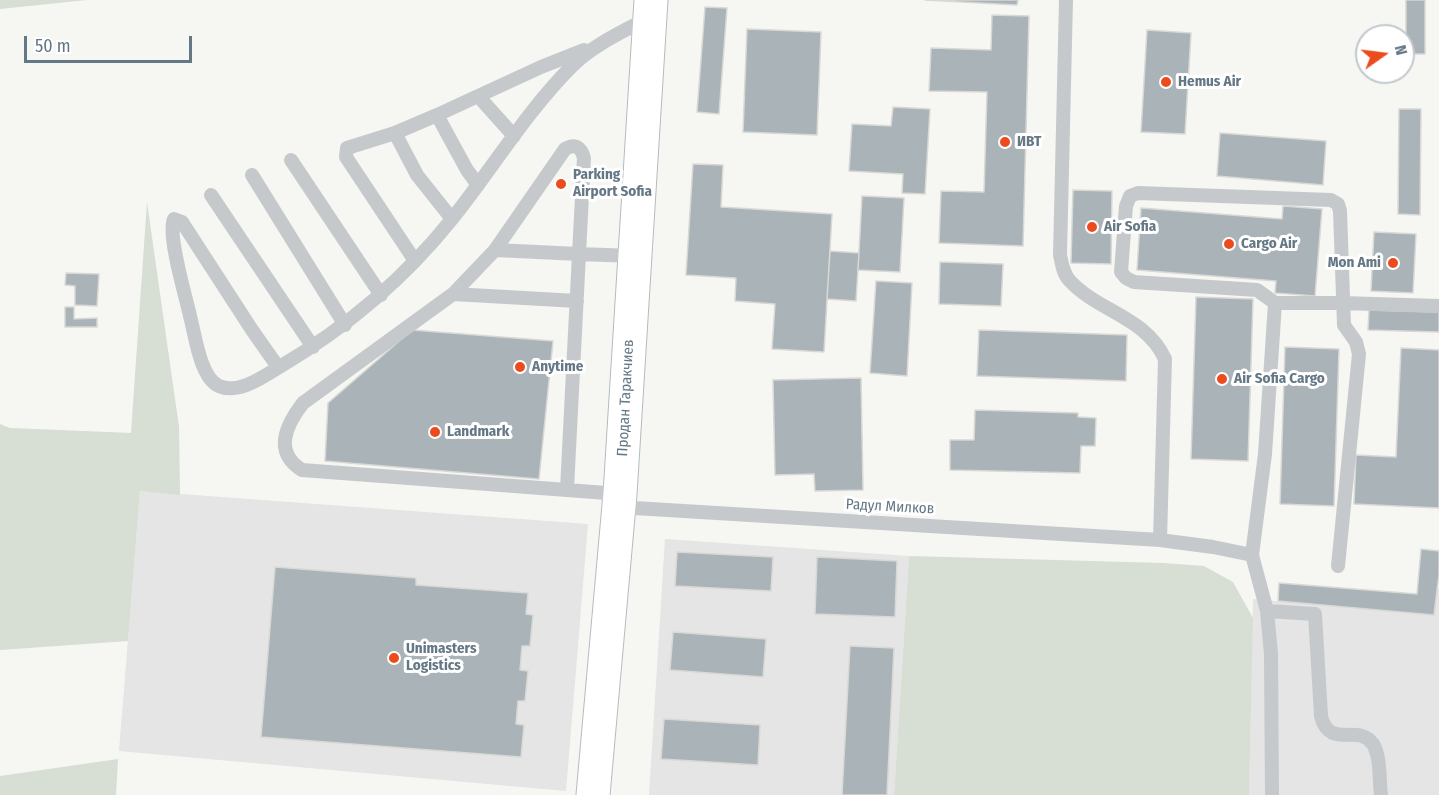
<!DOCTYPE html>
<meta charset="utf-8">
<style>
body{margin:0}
#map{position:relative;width:1439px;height:795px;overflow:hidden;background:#f6f6f3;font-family:"Fira Sans Condensed",sans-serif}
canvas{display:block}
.north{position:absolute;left:1355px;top:24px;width:60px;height:60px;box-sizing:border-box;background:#fff;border:2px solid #c1c9ce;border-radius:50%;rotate:76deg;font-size:16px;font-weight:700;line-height:24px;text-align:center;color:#647785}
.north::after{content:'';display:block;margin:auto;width:21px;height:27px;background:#ec4b1d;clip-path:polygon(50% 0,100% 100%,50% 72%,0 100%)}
.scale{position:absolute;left:24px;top:36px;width:168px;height:27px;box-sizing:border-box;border:3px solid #647785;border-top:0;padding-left:8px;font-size:18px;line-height:21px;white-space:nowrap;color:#647785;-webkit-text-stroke:4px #fff;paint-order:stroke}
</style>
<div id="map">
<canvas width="1439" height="795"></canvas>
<div class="north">N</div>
<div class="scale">50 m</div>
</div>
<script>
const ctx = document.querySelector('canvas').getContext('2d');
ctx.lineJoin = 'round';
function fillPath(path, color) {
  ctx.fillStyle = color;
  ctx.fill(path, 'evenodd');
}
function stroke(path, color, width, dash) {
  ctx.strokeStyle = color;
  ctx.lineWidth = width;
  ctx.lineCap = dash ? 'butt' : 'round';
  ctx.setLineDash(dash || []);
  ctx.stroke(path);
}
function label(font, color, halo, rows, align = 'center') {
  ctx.font = font + ' "Fira Sans Condensed",sans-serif';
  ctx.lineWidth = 6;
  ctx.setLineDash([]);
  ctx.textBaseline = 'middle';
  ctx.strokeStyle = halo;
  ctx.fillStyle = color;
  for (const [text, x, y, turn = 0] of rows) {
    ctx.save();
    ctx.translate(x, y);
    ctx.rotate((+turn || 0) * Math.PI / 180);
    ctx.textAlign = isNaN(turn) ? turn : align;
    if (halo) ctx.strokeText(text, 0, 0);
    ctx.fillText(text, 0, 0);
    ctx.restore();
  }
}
fillPath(new Path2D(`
 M140,491l448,33 -22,267 -447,-40z
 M665,539l244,17 -15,239h-245z
 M1437,589h2v206h-190l4,-196 181,16z`), '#e4e5e4');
fillPath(new Path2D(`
 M0,0h87l-87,9z
 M147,202l32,225 1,68 -40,-4 -12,150 -128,9v-226l10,4 121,5z
 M909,556l255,7 40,3 29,16 20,36 -4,177h-355z
 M118,759l-2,36h-116v-19z`), '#d7ded3');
const building = new Path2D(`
 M925,0h93l-1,5z
 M1406,0h19v54h-19z
 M705,7l22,1 -8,106 -22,-2z
 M992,15l37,1 -6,230 -84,-3 2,-52 43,1 3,-100 -58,-1 2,-43 60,2z
 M747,29l74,3 -4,103 -74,-3z
 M1147,30l44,3 -6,101 -44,-2z
 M893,107l37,2 -5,85 -23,-1 1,-19 -54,-3 3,-47 39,2z
 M1399,109h22l-1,106 -22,-1z
 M1220,133l106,8 -3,44 -106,-9z
 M693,164l30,1 -2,42 111,7 -8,138 -52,-3 3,-45 -40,-3 1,-23 -50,-3z
 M1073,190l39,1 -1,73 -40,-1z
 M862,196l42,2 -4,74 -42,-2z
 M1283,206l39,3 -7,87 -40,-3 1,-12 -139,-11 4,-62 141,11z
 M1374,232l42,2 -3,59 -42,-2z
 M830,251l29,2 -3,48 -29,-2z
 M940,262l63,2 -2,42 -62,-2z
 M66,273l33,1 -2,32 -22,-1v-19l-10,-1z
 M876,281l36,2 -5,93 -37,-3z
 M1196,297l57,2 -5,162 -57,-2z
 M65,307h9v12l23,-1v9h-32z
 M1369,310l70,2v20l-71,-2z
 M412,330l141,11 -14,138 -214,-18 3,-58z
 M979,330l148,5 -1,46 -149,-5z
 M1285,347l54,2 -5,157 -54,-2z
 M1401,348l38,2v158l-85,-4 2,-49 40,2z
 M861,378l2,112 -48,1 -1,-17 -39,1 -2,-95z
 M975,410l103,3v4l18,1 -1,28h-14l-1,27 -130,-3v-30h24z
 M1421,549l18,2v23l-5,41 -156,-14 1,-18 138,11z
 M677,552l96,5 -2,34 -96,-5z
 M817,557l80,4 -2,56 -80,-3z
 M275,567l141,11v7l112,8 -2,21 7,1 -3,31h-8l-2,24 8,1 -3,30h-7l-2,23 8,1 -3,32 -260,-20z
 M673,632l93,7 -3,38 -93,-7z
 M850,646l44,2 -7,147h-45z
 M664,719l96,6 -2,40 -97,-6z`);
fillPath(building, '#aab3b8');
stroke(building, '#d8d8d5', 1.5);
const secondary = new Path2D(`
 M593,795l27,-301 31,-494`);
stroke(secondary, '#b5bbbf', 35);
stroke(new Path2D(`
 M1066,0l-6,255c2,9 3,19 10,26 29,31 76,36 95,78l-5,181
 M479,97l35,39
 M395,133l22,42 35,44
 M291,160l90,135
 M252,175l93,150
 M478,185l-11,-15 -30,-55 104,-48 43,-17
 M211,195l102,152
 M495,250l84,4 5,-96c-3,-11 -9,-15 -19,-9l-70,101 -42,44 -150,109c-17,22 -30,49 -1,67l318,24
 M415,261l-69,-104 1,-9 48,-15 42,-18
 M453,294l124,7
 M278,367l-26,-37 -70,-108 -8,-3c-7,16 12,78 16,97 5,18 10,62 29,70 20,9 45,-10 62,-20 66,-39 123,-87 171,-147 40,-50 74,-107 120,-153 21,-21 50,-34 76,-48
 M567,489l12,-235 55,2
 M618,507l542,33 53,7 39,8
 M1338,566l21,-212 -3,-12 -12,-17 -4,-114 -2,-7 -7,-4 -193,-7 -8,3 -4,10 -5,66 5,6 8,4 123,8 18,13h67l97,3
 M1267,611l48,3 6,102c8,34 38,7 52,28 8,13 6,36 8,51
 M1272,795l-1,-141 -4,-43 -15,-56 13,-101 10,-151`), '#c6c9cc', 14);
stroke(secondary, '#fff', 33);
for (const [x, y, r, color] of [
 [1166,82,6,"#ec4b1d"],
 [1005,142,6,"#ec4b1d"],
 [561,184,6,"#ec4b1d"],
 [1092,227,6,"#ec4b1d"],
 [1229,244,6,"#ec4b1d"],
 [1393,263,6,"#ec4b1d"],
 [520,367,6,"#ec4b1d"],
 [1222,379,6,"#ec4b1d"],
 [435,432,6,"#ec4b1d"],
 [394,658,6,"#ec4b1d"]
]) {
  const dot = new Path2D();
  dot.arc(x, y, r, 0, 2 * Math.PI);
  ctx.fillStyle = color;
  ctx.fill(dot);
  stroke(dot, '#fff', 2);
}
label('bold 15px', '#647785', '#fff', [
 ["Hemus Air",1178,82],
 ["ИВТ",1017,142],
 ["Parking",573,175],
 ["Airport Sofia",573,192],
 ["Air Sofia",1104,227],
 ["Cargo Air",1241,244],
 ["Mon Ami",1381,263,"right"],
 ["Anytime",532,367],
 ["Air Sofia Cargo",1234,379],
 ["Landmark",447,432],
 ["Unimasters",406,649],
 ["Logistics",406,666]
], 'left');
label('15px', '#647785', '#fff', [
 ["Продан Таракчиев",626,398,-87],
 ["Радул Милков",890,507,3]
]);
</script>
